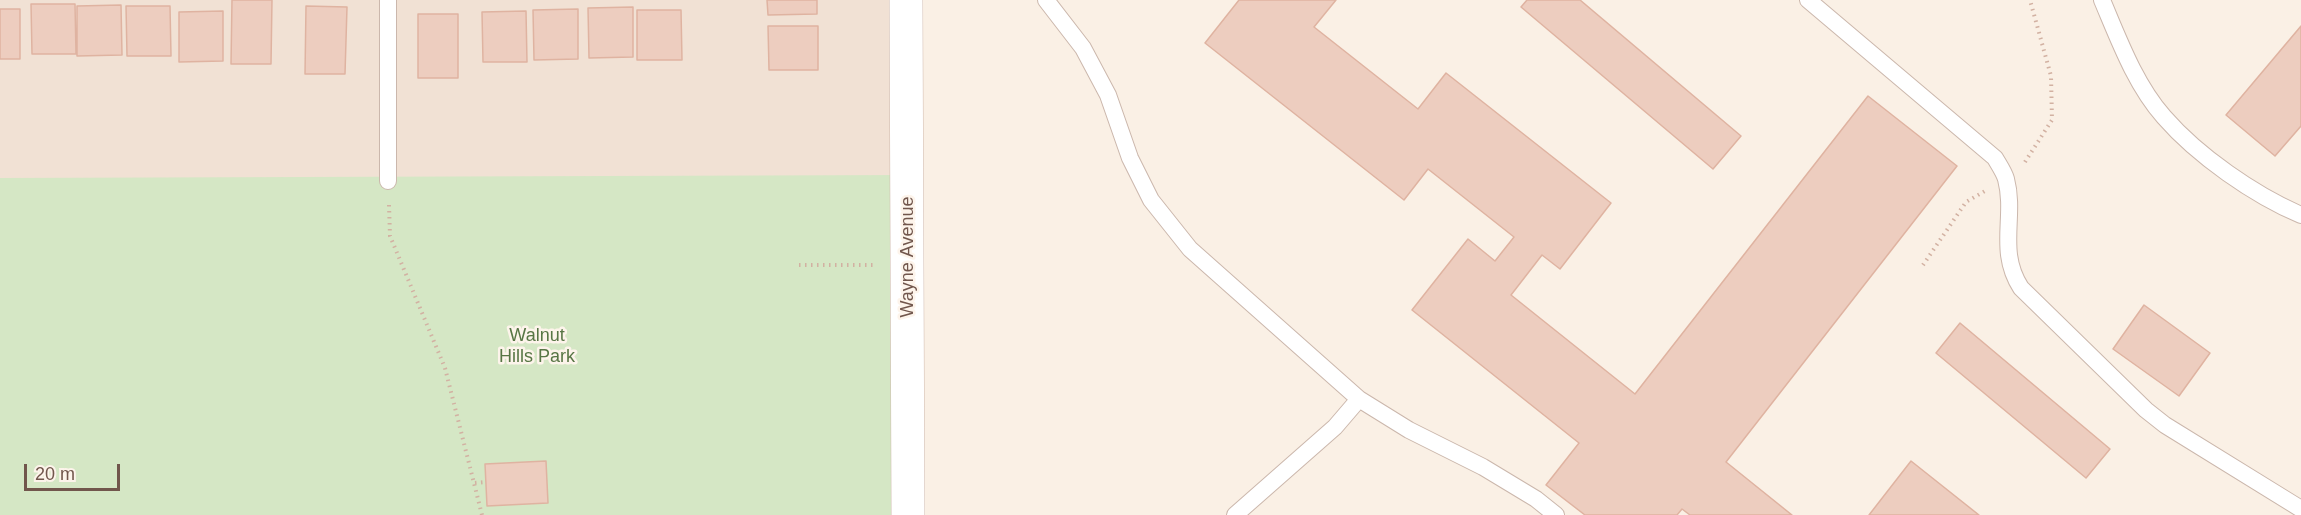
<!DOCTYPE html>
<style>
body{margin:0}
#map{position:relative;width:2301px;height:515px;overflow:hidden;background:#faf0e5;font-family:Helvetica,sans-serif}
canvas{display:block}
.scale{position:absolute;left:24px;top:464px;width:96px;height:27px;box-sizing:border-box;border:3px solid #71564c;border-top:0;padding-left:8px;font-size:18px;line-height:21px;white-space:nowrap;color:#71564c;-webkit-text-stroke:4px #fdf4eb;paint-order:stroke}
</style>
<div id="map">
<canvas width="2301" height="515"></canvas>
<div class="scale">20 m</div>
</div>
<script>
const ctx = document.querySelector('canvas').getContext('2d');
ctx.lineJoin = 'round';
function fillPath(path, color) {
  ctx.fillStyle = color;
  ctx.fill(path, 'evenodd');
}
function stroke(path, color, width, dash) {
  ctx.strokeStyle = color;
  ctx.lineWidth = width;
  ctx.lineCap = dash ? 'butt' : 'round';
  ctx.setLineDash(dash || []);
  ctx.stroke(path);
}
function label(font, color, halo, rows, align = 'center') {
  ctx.font = font + ' Helvetica,sans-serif';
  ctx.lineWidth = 5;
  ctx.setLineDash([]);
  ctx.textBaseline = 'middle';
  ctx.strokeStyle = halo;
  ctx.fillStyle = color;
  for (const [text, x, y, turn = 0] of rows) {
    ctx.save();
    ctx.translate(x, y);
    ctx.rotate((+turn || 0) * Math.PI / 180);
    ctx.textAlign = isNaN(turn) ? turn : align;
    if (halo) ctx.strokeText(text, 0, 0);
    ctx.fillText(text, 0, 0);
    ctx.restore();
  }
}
fillPath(new Path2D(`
 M0,0h908v515h-908z`), '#f1e1d4');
fillPath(new Path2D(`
 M908,175v340h-908v-337z`), '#d5e7c5');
const building = new Path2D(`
 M232,0h40l-1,64h-40z
 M767,0h50v14l-49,1z
 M1239,0h97l-22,27 104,82 28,-36 165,130 -51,66 -18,-14 -31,40 124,99 233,-298 89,70 -231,296 66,53h-102l-8,-6 -5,6h-92l-39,-30 33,-42 -167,-133 56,-71 27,22 19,-24 -86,-68 -24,31 -199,-157z
 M1527,0h53l161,136 -28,33 -192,-162z
 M31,4h44l1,50h-44z
 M121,5l1,50 -45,1v-50z
 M126,6h44l1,50h-44z
 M306,6l41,1 -2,67h-40z
 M633,7v50l-44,1 -1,-50z
 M0,9h20v50h-20z
 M578,9v50l-44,1 -1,-50z
 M637,10h44l1,50h-45z
 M223,11v50l-44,1v-50z
 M526,11l1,51h-44l-1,-50z
 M418,14h40v64h-40z
 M768,26h50v44h-49z
 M2301,26v100l-26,30 -49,-41z
 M2144,305l66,48 -31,43 -66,-47z
 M1960,323l150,126 -24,29 -150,-125z
 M546,461l2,42 -61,3 -2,-42z
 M1911,461l68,54h-110z`);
fillPath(building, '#edcdbf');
stroke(building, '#dfb3a1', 1.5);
const lane = new Path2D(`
 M1046,0l37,48 25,47 22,63 21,42 39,49 169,150 50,31 74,37 53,32 20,16
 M1808,0l187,158c4,7 9,14 11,21 10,38 -9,72 15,109l125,122 19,15 136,84
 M2102,0c17,40 33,84 62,117 34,39 90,78 137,98
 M388,181v-181
 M1235,515l100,-88 24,-28`);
const secondary = new Path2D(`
 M906,0l2,515`);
stroke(lane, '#cbb7ac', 18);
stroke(secondary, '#cfb9ad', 34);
stroke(new Path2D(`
 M2025,162l27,-42 -1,-44 -21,-76
 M389,205l1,31 55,132 37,147
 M799,265h75
 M1923,265l43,-63 19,-11
 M475,483l11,-1`), '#d2b1a2', 4, [1.5, 4.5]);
stroke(lane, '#fff', 16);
stroke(secondary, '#fff', 33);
label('18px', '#71564c', '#fdf4eb', [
 ["Wayne Avenue",908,257,-90]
]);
label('18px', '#587645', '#fdf4eb', [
 ["Walnut",537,336],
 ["Hills Park",537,357]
]);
</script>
